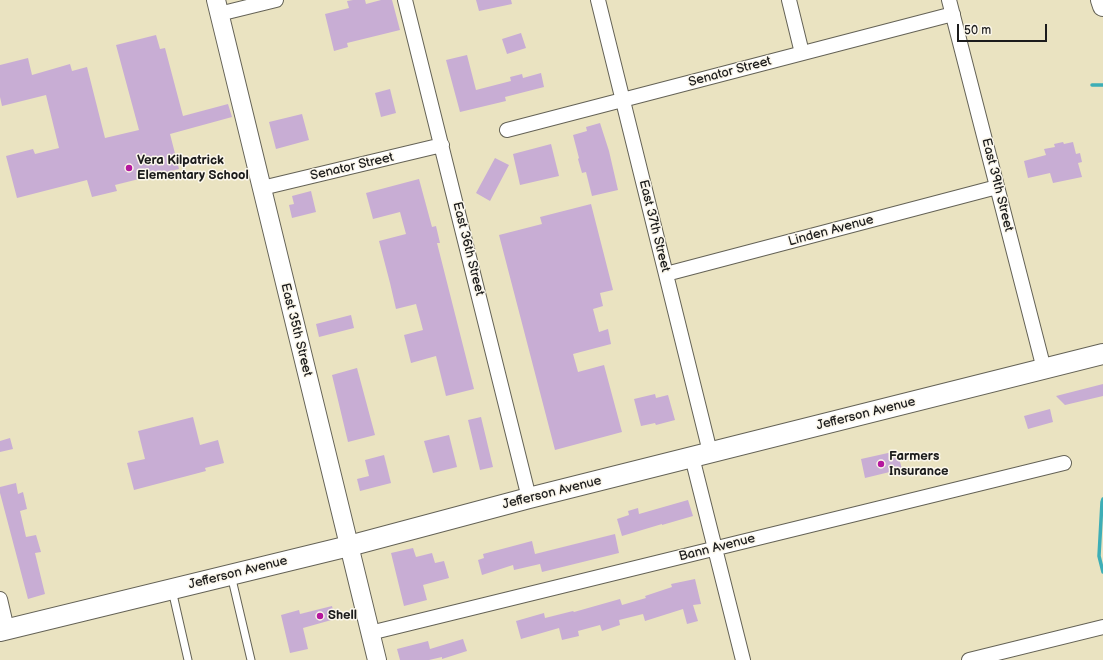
<!DOCTYPE html>
<style>
body{margin:0}
#map{position:relative;width:1103px;height:660px;overflow:hidden;background:#eae3c1;font-family:"Balsamiq Sans",sans-serif}
canvas{display:block}
.scale{position:absolute;left:957px;top:24px;width:90px;height:18px;box-sizing:border-box;border:2px solid #1c1c1c;border-top:0;padding-left:5px;font-size:12px;line-height:14px;white-space:nowrap;color:#1c1c1c;-webkit-text-stroke:3px #fbf7ec;paint-order:stroke}
</style>
<div id="map">
<canvas width="1103" height="660"></canvas>
<div class="scale">50 m</div>
</div>
<script>
const ctx = document.querySelector('canvas').getContext('2d');
ctx.lineJoin = 'round';
function stroke(path, color, width, dash) {
  ctx.strokeStyle = color;
  ctx.lineWidth = width;
  ctx.lineCap = dash ? 'butt' : 'round';
  ctx.setLineDash(dash || []);
  ctx.stroke(path);
}
function fillPath(path, color) {
  ctx.fillStyle = color;
  ctx.fill(path, 'evenodd');
}
function label(font, color, halo, rows, align = 'center') {
  ctx.font = font + ' "Balsamiq Sans",sans-serif';
  ctx.lineWidth = 3;
  ctx.setLineDash([]);
  ctx.textBaseline = 'middle';
  ctx.strokeStyle = halo;
  ctx.fillStyle = color;
  for (const [text, x, y, turn = 0] of rows) {
    ctx.save();
    ctx.translate(x, y);
    ctx.rotate((+turn || 0) * Math.PI / 180);
    ctx.textAlign = isNaN(turn) ? turn : align;
    if (halo) ctx.strokeText(text, 0, 0);
    ctx.fillText(text, 0, 0);
    ctx.restore();
  }
}
stroke(new Path2D(`
 M1092,85h11
 M1103,499l-1,3 -3,54 4,16`), '#3daeb6', 3.5);
fillPath(new Path2D(`
 M353,0h12l1,4 15,-4h11l8,30 -53,13 1,4 -14,4 -9,-37 24,-6 -2,-7z
 M476,0h35l1,4 -33,7z
 M521,33l5,15 -19,6 -5,-15z
 M156,35l4,14 5,-1 18,68 45,-12 4,13 -62,17 9,35 -64,16 2,6 -25,6 -5,-17 -70,18 -11,-42 27,-7 2,5 24,-6 -13,-53 -44,11 -2,-9v-32l28,-7 4,17 38,-11 2,7 15,-4 18,71 34,-8 -23,-85z
 M467,55l9,35 35,-9 -1,-4 12,-3 1,4 18,-5 3,14 -39,10 1,4 -46,11 -14,-52z
 M390,89l6,24 -15,4 -6,-24z
 M302,114l7,26 -33,9 -7,-27z
 M600,123l9,28 9,39 -26,6 -6,-24 -4,1 -4,-14 1,-1 -6,-23 14,-4 -1,-4z
 M1063,142l1,2 9,-2 3,12 4,-1 2,9 -4,1 4,14 -29,6 -3,-10 -22,5 -4,-17 22,-6 -2,-6 11,-2 -1,-3z
 M551,144l8,32 -39,9 -7,-31z
 M495,158l14,7 -19,36 -14,-8z
 M419,179l13,48 4,-1 4,17h-3l37,146 -28,7 -10,-40 -25,7 -7,-28 19,-5 -7,-26 -20,5 -6,-26 -11,-42 27,-7 -6,-22 -27,7 -7,-26z
 M311,191l5,21 -24,6 -3,-13 5,-1 -2,-8z
 M591,204l22,86 -13,3 3,13 -10,3 6,23 9,-3 3,15 -38,10 5,18 26,-7 18,67 -67,18 -56,-215 43,-11 -2,-7z
 M351,315l3,13 -35,9 -3,-13z
 M357,368l18,67 -27,7 -16,-67z
 M1103,384v12l-38,9 -9,-9z
 M655,394l1,4 12,-3 7,25 -19,5 -1,-2 -14,3 -7,-27z
 M1050,409l3,13 -25,7 -4,-13z
 M193,417l7,28 18,-5 6,23 -19,5 1,3 -72,19 -7,-27 18,-4 -7,-28z
 M481,417l12,50 -13,3 -12,-50z
 M449,435l8,32 -24,6 -9,-32z
 M10,438l3,11 -13,3v-11z
 M897,451l5,18 -37,9 -4,-19z
 M384,455l7,28 -31,8 -3,-12 12,-3 -4,-16z
 M16,483l2,11 5,-2 4,17 -7,2 6,26 10,-2 5,17 -6,1 10,41 -17,5 -28,-106v-6z
 M688,500l5,16 -31,9v-1l-40,12 -5,-17 12,-4 -1,-4 10,-3 1,6z
 M615,534l4,19 -77,19 -2,-8 -26,6 -1,-5 -31,10 -4,-15 6,-2 -1,-4 49,-13 3,13z
 M413,548l3,9 16,-4 3,10 9,-2 5,17 -26,7 4,15 -23,6 -13,-53z
 M695,579l6,25 -8,1 5,16 -11,3 -4,-15 -38,12 -2,-7 -24,6 1,5 -18,6 -2,-6 -22,6 1,5 -17,4 -3,-12 -38,11 -5,-18 28,-8 1,5 28,-7 1,1 46,-13 2,6 24,-7 -1,-2 27,-9 -1,-3z
 M332,606l3,13 -32,9 5,21 -18,4 -9,-38 18,-5 1,4z
 M463,639l4,12 -25,8v-2l-13,3h-29l-3,-11 31,-8 2,8z`), '#c8add4');
const service = new Path2D(`
 M231,575l20,85
 M172,590l16,70`);
const minor = new Path2D(`
 M405,0l124,498
 M598,0l112,452
 M789,0l13,53
 M949,0l95,369
 M219,14l57,-14
 M507,130l446,-116
 M262,188l180,-43
 M666,274l331,-87
 M692,457l51,203
 M0,599l7,30
 M370,633l694,-170
 M969,660l134,-33`);
const tertiary = new Path2D(`
 M216,0l161,660`);
const secondary = new Path2D(`
 M1101,0l2,6
 M0,631l349,-85 180,-48 574,-144`);
stroke(service, '#646256', 9);
stroke(minor, '#646256', 16);
stroke(tertiary, '#646256', 20);
stroke(secondary, '#646256', 22);
stroke(service, '#fff', 7);
stroke(minor, '#fff', 14);
stroke(tertiary, '#fff', 18);
stroke(secondary, '#fff', 20);
for (const [x, y, r, color] of [
 [129,168,4,"#b5179e"],
 [881,464,4,"#b5179e"],
 [320,616,4,"#b5179e"]
]) {
  const dot = new Path2D();
  dot.arc(x, y, r, 0, 2 * Math.PI);
  ctx.fillStyle = color;
  ctx.fill(dot);
  stroke(dot, '#fbf7ec', 1.5);
}
label('13px', '#1c1c1c', '#fbf7ec', [
 ["Senator Street",730,72,-15],
 ["Senator Street",352,167,-13],
 ["East 39th Street",997,185,76],
 ["East 37th Street",654,226,76],
 ["Linden Avenue",831,231,-15],
 ["East 36th Street",468,249,76],
 ["East 35th Street",296,330,76],
 ["Jefferson Avenue",866,414,-14],
 ["Jefferson Avenue",552,493,-14],
 ["Bann Avenue",717,548,-14],
 ["Jefferson Avenue",238,573,-14]
]);
label('bold 13px', '#1c1c1c', '#fbf7ec', [
 ["Vera Kilpatrick",137,161],
 ["Elementary School",137,176],
 ["Farmers",889,457],
 ["Insurance",889,472],
 ["Shell",328,616]
], 'left');
</script>
